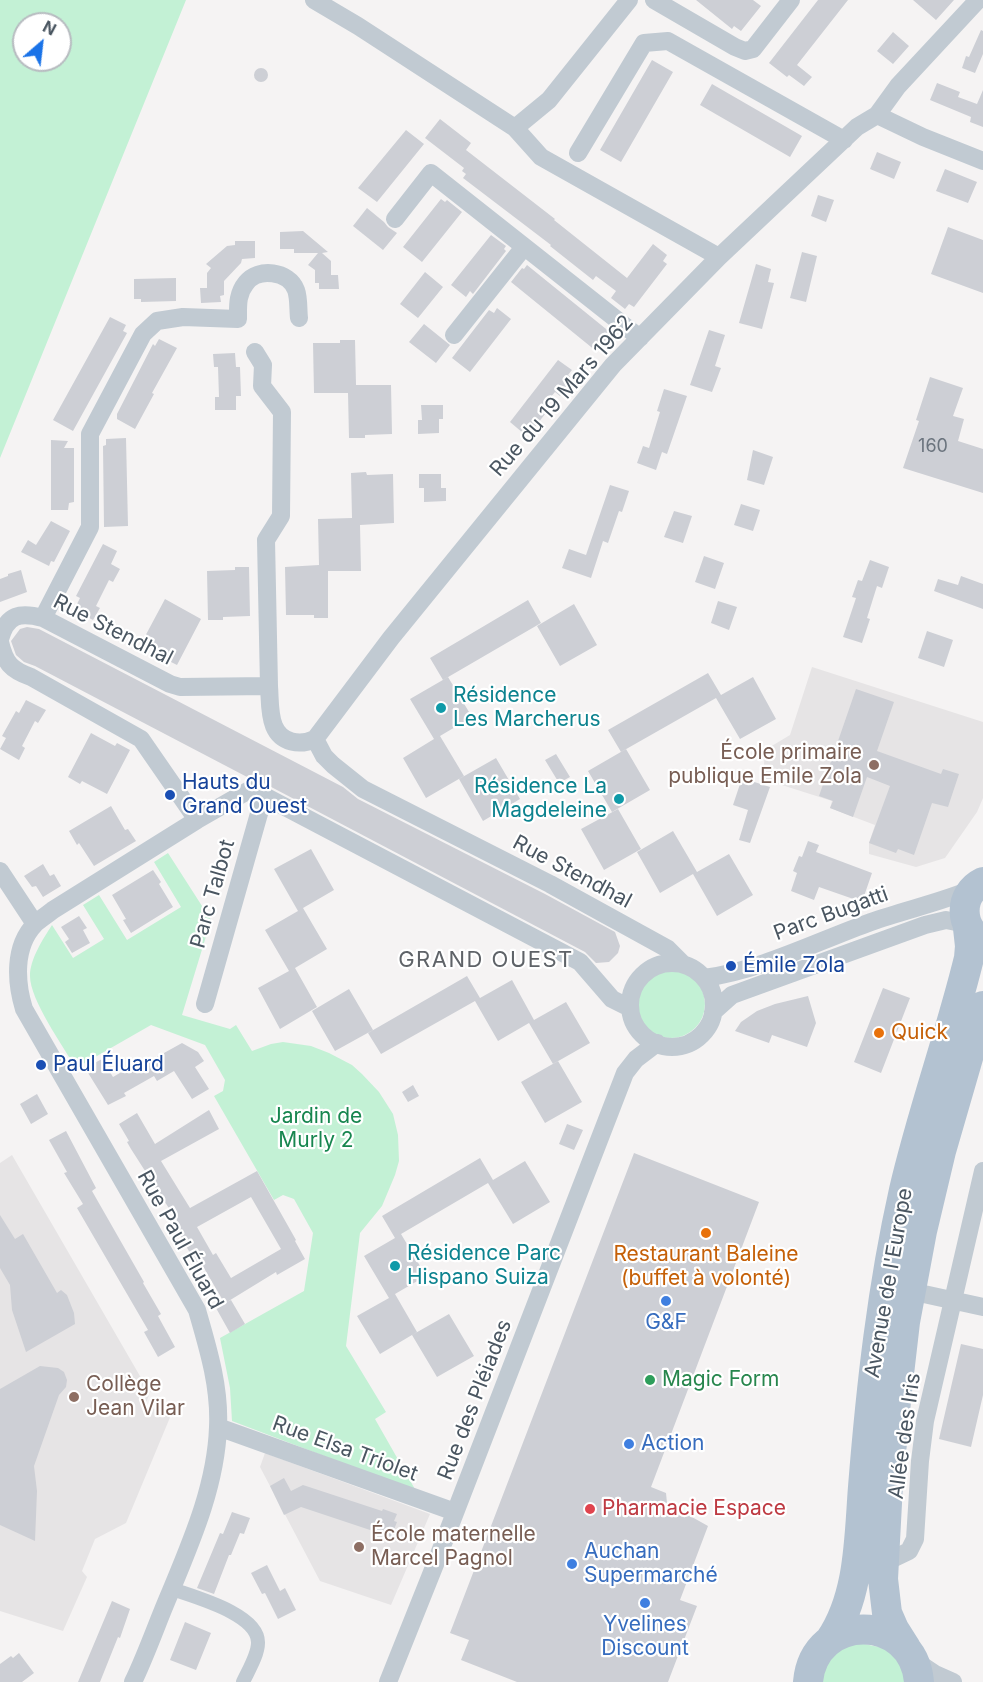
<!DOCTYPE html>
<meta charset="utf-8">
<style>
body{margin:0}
#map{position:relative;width:983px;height:1682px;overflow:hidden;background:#f5f3f3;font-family:Inter,sans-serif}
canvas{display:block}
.north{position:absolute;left:12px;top:12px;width:60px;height:60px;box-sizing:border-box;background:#fff;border:2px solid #b7bbc0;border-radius:50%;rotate:28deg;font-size:16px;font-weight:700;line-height:24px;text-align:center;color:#4a5661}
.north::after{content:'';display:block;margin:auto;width:21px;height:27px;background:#1a73e8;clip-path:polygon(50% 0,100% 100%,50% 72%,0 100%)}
</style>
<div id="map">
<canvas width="983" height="1682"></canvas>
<div class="north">N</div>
</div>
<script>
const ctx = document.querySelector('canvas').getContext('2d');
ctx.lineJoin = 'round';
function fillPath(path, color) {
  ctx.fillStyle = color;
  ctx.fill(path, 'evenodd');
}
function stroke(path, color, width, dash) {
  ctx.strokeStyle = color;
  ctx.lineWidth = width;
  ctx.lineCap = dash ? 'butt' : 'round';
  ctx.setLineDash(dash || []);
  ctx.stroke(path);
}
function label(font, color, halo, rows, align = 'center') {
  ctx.font = font + ' Inter,sans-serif';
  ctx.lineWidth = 4.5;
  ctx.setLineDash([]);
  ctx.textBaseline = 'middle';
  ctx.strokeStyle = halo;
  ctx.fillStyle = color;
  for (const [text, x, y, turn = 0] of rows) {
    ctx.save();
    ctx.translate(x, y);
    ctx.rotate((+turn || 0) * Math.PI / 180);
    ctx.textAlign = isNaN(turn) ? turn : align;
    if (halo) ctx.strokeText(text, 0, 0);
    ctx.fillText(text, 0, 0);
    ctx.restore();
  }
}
fillPath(new Path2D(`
 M812,667l171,55v76l-6,14 -32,46 -29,9 -47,-13v-11l6,-18 -45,-17 2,-7 -69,-22 2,-29 25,-15z
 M12,1155l132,228 8,5 -7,17 26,10 -45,108 -31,16 -13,32 5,6 -24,54 -63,-20v-448z
 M265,1453l165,61 -39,91 -71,-24 -60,-114z`), '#e6e4e5');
fillPath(new Path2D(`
 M0,0h186l-186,458zM24,24h36v36h-36z
 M168,853l43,67 -29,95 48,14 6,-4 16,26 19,-7 12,-2 28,4 18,7 23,12 10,9 17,18 14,22 5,21 1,26 -4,14 -13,31 -22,27 -14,113 40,66 -11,7 41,72 -184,-70 -2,-33 -10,-50 84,-47 9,-58 -19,-34 -11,-4 -9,5 -60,-104 9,-5 2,-11 -20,-35 -54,-20 -75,43c-13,-22 -46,-68 -46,-92 0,-17 13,-37 22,-51l21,33 31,-19 -21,-34 16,-10 28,45 54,-33 -27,-45z
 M637 1004a34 34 0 1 1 68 0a34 34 0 1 1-68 0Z
 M850,1641l43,9 15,32h-89l6,-22z`), '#c3f1d5');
fillPath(new Path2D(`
 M696,0h57l8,6 -20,25 -7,-5 -2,3z
 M818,0h30l-51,65 15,12 -8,9 -15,-11 -2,2 -18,-14z
 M913,0h41l-18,20z
 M981,30l2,1v23l-8,19 -13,-5 4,-12 3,1z
 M893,32l16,14 -16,18 -16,-13z
 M652,60l21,12 -52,90 -21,-12z
 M254 75a7 7 0 1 1 14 0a7 7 0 1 1-14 0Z
 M937,83l23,9 -2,5 19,7 6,-14v37l-13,-5 1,-5 -41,-17z
 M712,84l90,52 -12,21 -90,-52z
 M440,119l31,24 -5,7 89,69 -1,1 73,58 26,-34 14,11 -4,6 4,3 -33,43 -5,-3 -4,5 -14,-11 5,-7 -20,-15 -3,4 -43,-34 1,-1 -88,-67 3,-4 -4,-3 2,-3 -39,-30z
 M406,130l18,14 -47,58 -19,-14z
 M877,152l24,10 -7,17 -24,-10z
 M945,169l32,13 -9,21 -32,-12z
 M818,195l16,5 -8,22 -15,-6z
 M441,199l4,3 2,-2 15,12 -40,50 -19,-15z
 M367,208l17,14 4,5 9,6 -14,17 -30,-24z
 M948,227l35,13v53l-52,-19z
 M303,231l25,21 -6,1 9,8v14h7l1,14h-20v-6h-4v-13l-7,-5 10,-12h-24v-4h-14v-17z
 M491,235l15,11 -2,3 2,2 -33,43 -3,-3 -4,6 -15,-12z
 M235,241h20v17l-13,1 -1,4 -17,18v14l-4,1 1,6 -20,1 -1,-15h7v-15l4,-5 -5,-4 21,-18 8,-1z
 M802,252l15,4 -11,46 -16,-4z
 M756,264l15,5 -3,13 6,1 -12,46 -23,-6z
 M527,265l84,68 -15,18 -85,-69 11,-14 2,1z
 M425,272l18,15 -25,31 -18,-14z
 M176,278v23l-35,1v-3h-7v-20z
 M497,308l14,11 -41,53 -18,-14 37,-48 5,3z
 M110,317l16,8 -3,6 4,2 -54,98 -20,-11z
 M424,324l26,21 -14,18 -27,-21z
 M709,330l16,5 -10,31 6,2 -9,24 -22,-7z
 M159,339l18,9 -25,45 2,1 -19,35 -18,-10v-5l36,-70 2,2z
 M340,340h15l1,45h35l1,49 -27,1v3h-16l-1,-45h-34l-1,-50h27z
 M235,353l1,14h4l1,29h-5v14h-21v-13h4l-1,-30h-4l-1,-13z
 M558,360l14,10 -4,5 5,4 -13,17 -5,-4 -15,18 5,4 -13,17 -5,-4 -4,6 -13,-11z
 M930,377l33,11 -10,28 11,3 -6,22 25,8v44l-80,-25 16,-47 -3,-1z
 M664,389l23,7 -20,58 -5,-2 -6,18 -19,-7 6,-17 6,2 11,-36 -3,-1z
 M421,405h22v14h-4v14l-21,1v-14h4z
 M126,438l2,88 -24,1 -1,-81 3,-1v-6z
 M51,440l17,1 -4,7h10v54l-5,1 -1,7h-17z
 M753,450l20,7 -9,28 -17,-5z
 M366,472l1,3 26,-1 1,49 -34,2 1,46h-33v47h-14v-3h-28l-1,-48 34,-2 -1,-46 34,-1 -1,-45z
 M419,474h22v14h5v13l-22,1v-14h-5z
 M610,485l19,6 -7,21 -3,-1 -11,32 -5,-2 -12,37 -29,-10 7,-19 17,6z
 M741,504l19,6 -7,21 -19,-6z
 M674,511l18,5 -9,27 -19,-6z
 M51,521l19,10 -16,31 -3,-1 -2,5 -28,-14 7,-12 8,5z
 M103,544l14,7 -6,13 9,5 -7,13 -4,-2 -13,26 4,2 -7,12 -19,-10 6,-12 -4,-2z
 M704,556l20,7 -9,26 -20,-7z
 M870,560l19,7 -7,21 -5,-2 -10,32 3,1 -8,24 -19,-6 13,-39 -4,-1 6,-17 4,1z
 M235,567h14l1,49 -27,1v3h-15l-1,-49 28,-1z
 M21,570l6,22 -27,10v-23l8,-3v-2z
 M961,576l22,8v25l-49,-18 4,-12 20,6z
 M165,599l36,20 -24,46 -14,-7 2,-3 -23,-13z
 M528,600l13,23 -98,57 -13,-22z
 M718,601l19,6 -8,23 -18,-7z
 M574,604l23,41 -37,21 -23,-40z
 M27,627l12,2 304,158 15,12 187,95 70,38 5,14 -2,7 -9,9 -13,1 -11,-11 -329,-173 -7,-1 -214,-112 -11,-4 -8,-7 -5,-14 9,-12z
 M927,631l26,9 -9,27 -26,-9z
 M708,673l13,22 32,-18 23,42 -36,20 -24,-41 -95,54 -13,-22z
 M448,677l24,40 -32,19 24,40 -38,22 -23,-40 31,-19 -24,-40z
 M856,689l38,13 -17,49 64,23 2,-5 16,5 -11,33 -16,-4 -18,52 -16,-6 -2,4 -27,-10 21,-57 -23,-9 -14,40 -23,-9 3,-7 -14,-5z
 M26,700l20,10 -8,13 -3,-2 -13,25 3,2 -6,12 -19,-11 6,-11 -4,-2 14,-25 3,2z
 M91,733l24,13 2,-3 13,7 -23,44 -25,-13 -2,3 -12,-7z
 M626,749l24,41 -38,22 -24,-41z
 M556,754l14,23 -11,6 -14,-23z
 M496,758l24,41 -37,22 -24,-42z
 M742,778l28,9 -20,56 -11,-3 9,-30 -15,-5z
 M111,806l14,24 3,-1 8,12 -42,25 -15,-23 -2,2 -8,-14z
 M618,809l23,40 -37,21 -23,-41z
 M673,831l24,41 32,-18 24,41 -36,21 -24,-42 -33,19 -23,-41z
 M808,841l11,4 -3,7 56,21 -10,29 -43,-15 -5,13 -23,-9 6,-18 -4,-2 6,-15 3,1z
 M311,849l23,41 -31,18 24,41 -32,19 22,39 -37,22 -22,-41 31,-17 -24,-41 33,-19 -24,-42z
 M43,864l7,12 4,-2 7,12 -18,11 -7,-11 -4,1 -8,-11z
 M153,870l8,12 -2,2 14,23 -42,26 -8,-13 3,-1 -14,-24z
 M79,916l8,12 -4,2 7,13 -18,10 -7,-11 4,-3 -8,-12z
 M467,976l13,22 32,-18 22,40 32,-18 24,41 -37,21 -24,-41 -31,18 -23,-40 -94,53 -13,-21z
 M883,988l27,10 -29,75 -27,-11z
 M349,989l24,41 -38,21 -23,-40z
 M808,996l8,27 -9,24 -35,-12 -3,8 -34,-12 6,-9 16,-11 18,-7z
 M182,1043l16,9 6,9 -9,6 14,22 -17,10 -18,-28 -17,10 -3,-5 -30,17 2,3 -18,9 -23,-37 17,-9 11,18 31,-18 2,4z
 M558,1061l24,41 -37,21 -24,-41z
 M413,1085l6,11 -11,6 -6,-10z
 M37,1094l11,20 -17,10 -11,-20z
 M209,1110l10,19 -58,32 16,26 13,21 67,-37 39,69 -1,1 10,18 -28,16 -1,-3 -49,30 4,-2 14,24 -15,9 -14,-25 9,-4 -24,-41 -4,2 -22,-38 4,-3 -48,-75 -4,-7 2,-1 -10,-17 18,-11 18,31zM251,1197l30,52 -50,29 -15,-25 -3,2 -16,-28z
 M567,1124l16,6 -9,20 -15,-6z
 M66,1131l30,57 -4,3 52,91 -1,1 18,31 -3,2 17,31 -17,10 -14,-25 4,-2 -71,-122 6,-4 -19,-31 3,-1 -18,-32z
 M634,1153l125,49 -108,285 15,6 1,10 41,23 -28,74 17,6 -29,76h-151l-56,-22 8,-20 -19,-7z
 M480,1158l13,22 32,-19 25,41 -37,22 -25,-41 -87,51 25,42 -31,18 22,38 -37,22 -23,-38 32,-18 -25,-42 31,-18 -13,-22z
 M0,1215l15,24 8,-5 34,59 4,-3 6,5 7,18 1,11 -49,28 -14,-42 -2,-25 -10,-17z
 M449,1314l25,42 -37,21 -25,-42z
 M961,1344l22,5v46l-12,52 -32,-8z
 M40,1366l18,2 6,4 3,8 -1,7 -7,8 -25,71 3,25 -2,50 -35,-16v-136z
 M284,1478l7,13 12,-6 79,26 1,-2 14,5 -3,7 3,1 -6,15 -90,-30 -17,8 -14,-29z
 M232,1512l18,6 -6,16 -4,-1 -9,22h-2l-15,39 -17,-6 23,-55 3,1z
 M267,1565l13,26 5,-3 11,22 -18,9 -13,-26 -3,1 -11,-21z
 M112,1601l18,8 -10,29 -2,-1 -18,45h-22z
 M185,1622l26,11 -15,37 -26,-10z
 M19,1653l15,20 -12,9h-22v-18l11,-8 2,2z`), '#cdcfd5');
stroke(new Path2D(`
 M172,1589c22,8 87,25 86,54 0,12 -10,28 -15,39`), '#c1cad2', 14);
stroke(new Path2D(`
 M314,0l44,26 157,102 26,29 178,100
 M654,0l81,47 10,4 8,-2 38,-49
 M877,115l46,22 60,24
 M515,128l34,-28 80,-100
 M578,153l66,-110 24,-2 176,99
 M395,219l36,-46 209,165
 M454,335l70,-88
 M255,352l8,13 -1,21 20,26 -1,104 -15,24 3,146
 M43,618l47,-91v-93l53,-100 14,-13 26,-4 55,2c0,-13 -1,-25 8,-36 12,-16 43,-12 50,7 3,8 2,20 3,28
 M0,639c7,-25 20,-27 43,-21l127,66 10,3 89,-1c1,12 0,28 5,40 7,17 26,20 41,13l9,17 9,9 30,24 187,95 118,65 16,16
 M0,642c5,21 11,28 31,35l110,62 56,81
 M315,739l76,-101 222,-273 106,-108 138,-130 20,-12 21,-29 80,-86
 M0,871l35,53
 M630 1005a42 42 0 1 1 84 0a42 42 0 1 1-84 0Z
 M704,978c55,-7 114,-37 167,-56 33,-12 68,-19 101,-33
 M205,1004l59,-208
 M713,1012l19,-17 193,-70 21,-5 20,4
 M901,1289l82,18
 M218,1427l237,85
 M884,1563l25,-12 6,-12 5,-78 5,-40 58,-250
 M914,1660l21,14 18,8
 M133,1682c14,-29 24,-59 37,-89 22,-53 46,-108 48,-166 2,-40 -10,-79 -21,-117l-173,-301c-8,-26 -11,-62 11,-85 5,-5 12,-9 18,-14l144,-90 54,-31 329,173 32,37 18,9
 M388,1682l48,-120 189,-489 11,-14 21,-16`), '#c1cad2', 18);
stroke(new Path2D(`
 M983,941c-24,-13 -25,-47 0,-59
 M830,1640c30,-44 29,-102 33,-153 8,-100 19,-199 41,-297 18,-78 46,-154 65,-232l1,-12 -2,-18
 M906,1648l-12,-19 -7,-16 -4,-34 5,-95 9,-93 8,-69 17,-91 19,-80 42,-145
 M808,1682c6,-70 105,-70 111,0`), '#b3c2d1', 30);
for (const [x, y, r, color] of [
 [441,708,6,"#0f9aa8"],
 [874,765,6,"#8d6e63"],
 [170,795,6,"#1a4fb4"],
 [619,799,6,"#0f9aa8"],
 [731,966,6,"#1a4fb4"],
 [879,1033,6,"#e8710a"],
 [41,1065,6,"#1a4fb4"],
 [706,1233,6,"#e8710a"],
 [395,1266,6,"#0f9aa8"],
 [666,1301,6,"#3f7fe0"],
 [650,1380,6,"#2e9e5b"],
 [74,1397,6,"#8d6e63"],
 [629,1444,6,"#3f7fe0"],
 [590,1509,6,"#e0444e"],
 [359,1547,6,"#8d6e63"],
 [572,1564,6,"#3f7fe0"],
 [645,1603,6,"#3f7fe0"]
]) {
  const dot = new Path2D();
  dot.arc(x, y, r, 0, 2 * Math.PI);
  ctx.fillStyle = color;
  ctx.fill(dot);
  stroke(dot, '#fff', 2);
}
label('18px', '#6b747e', null, [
 ["160",933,447]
]);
label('21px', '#4a5661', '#fff', [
 ["Rue du 19 Mars 1962",562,396,-49],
 ["Rue Stendhal",113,630,27],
 ["Rue Stendhal",572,872,28],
 ["Parc Talbot",213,894,-74],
 ["Parc Bugatti",831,914,-20],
 ["Rue Paul Éluard",180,1240,61],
 ["Avenue de l'Europe",889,1283,-80],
 ["Rue des Pléiades",475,1400,-69],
 ["Allée des Iris",905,1436,-82],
 ["Rue Elsa Triolet",345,1449,20]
]);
label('21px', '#0d838f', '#fff', [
 ["Résidence",453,696],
 ["Les Marcherus",453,720],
 ["Résidence La",607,787,"right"],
 ["Magdeleine",607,811,"right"],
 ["Résidence Parc",407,1254],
 ["Hispano Suiza",407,1278]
], 'left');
label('21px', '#785e54', '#fff', [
 ["École primaire",862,753,"right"],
 ["publique Emile Zola",862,777,"right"],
 ["Collège",86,1385],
 ["Jean Vilar",86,1409],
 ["École maternelle",371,1535],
 ["Marcel Pagnol",371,1559]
], 'left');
label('21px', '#164399', '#fff', [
 ["Hauts du",182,783],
 ["Grand Ouest",182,807],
 ["Émile Zola",743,966],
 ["Paul Éluard",53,1065]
], 'left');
label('21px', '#c56008', '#fff', [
 ["Quick",891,1033],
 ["Restaurant Baleine",706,1255,"center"],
 ["(buffet à volonté)",706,1279,"center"]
], 'left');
label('21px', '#17864f', '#fff', [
 ["Jardin de",316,1117],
 ["Murly 2",316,1141]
]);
label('21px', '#366cbe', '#fff', [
 ["G&F",666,1323],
 ["Action",641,1444,"left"],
 ["Auchan",584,1552,"left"],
 ["Supermarché",584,1576,"left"],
 ["Yvelines",645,1625],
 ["Discount",645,1649]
]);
label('21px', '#27864d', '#fff', [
 ["Magic Form",662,1380]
], 'left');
label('21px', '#be3a42', '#fff', [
 ["Pharmacie Espace",602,1509]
], 'left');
ctx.letterSpacing = '1.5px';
label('22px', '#5f6368', '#fff', [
 ["GRAND OUEST",486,960]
]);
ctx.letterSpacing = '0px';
</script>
